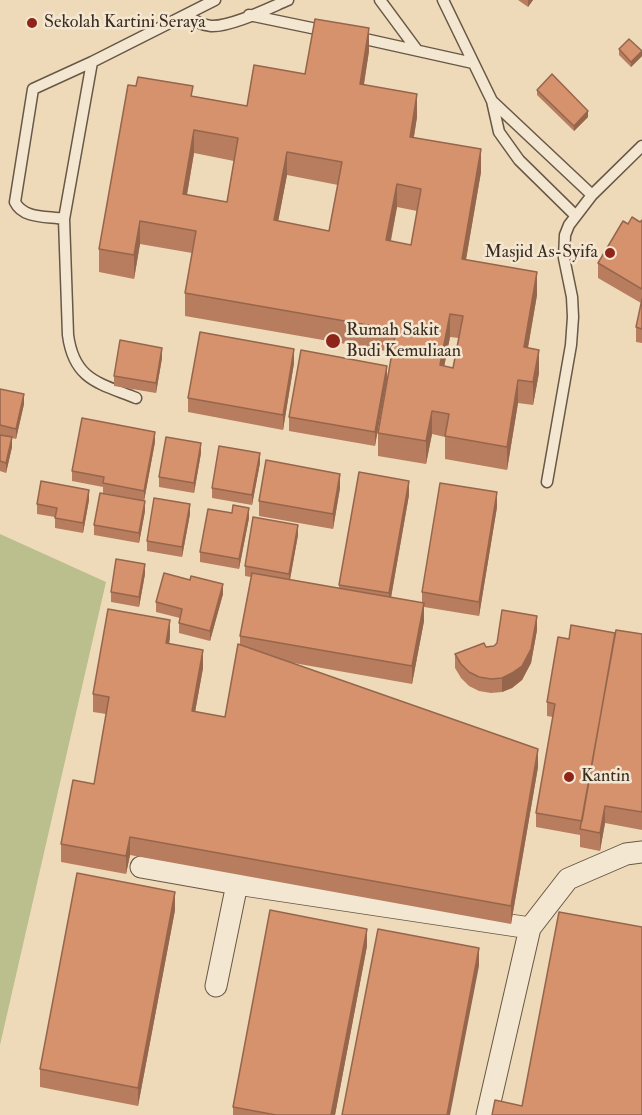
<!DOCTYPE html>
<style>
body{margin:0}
canvas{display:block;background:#eedab9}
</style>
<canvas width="642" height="1115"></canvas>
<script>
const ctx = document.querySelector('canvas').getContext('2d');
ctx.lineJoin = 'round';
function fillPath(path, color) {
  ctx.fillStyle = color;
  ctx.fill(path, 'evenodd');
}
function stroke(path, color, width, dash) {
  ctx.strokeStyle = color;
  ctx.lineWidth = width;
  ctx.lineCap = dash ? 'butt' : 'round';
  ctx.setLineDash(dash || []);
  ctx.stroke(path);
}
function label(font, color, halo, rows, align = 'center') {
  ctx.font = font + ' "IM FELL Double Pica",serif';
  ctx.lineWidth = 5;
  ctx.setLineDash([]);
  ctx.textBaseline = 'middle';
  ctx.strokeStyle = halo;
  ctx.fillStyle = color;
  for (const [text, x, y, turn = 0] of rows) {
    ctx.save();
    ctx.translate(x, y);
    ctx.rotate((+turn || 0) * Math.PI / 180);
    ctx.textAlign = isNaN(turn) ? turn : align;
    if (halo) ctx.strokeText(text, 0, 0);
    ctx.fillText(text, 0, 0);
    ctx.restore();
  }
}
fillPath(new Path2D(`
 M0,534l106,48 -106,463z`), '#bbbe8d');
const lane = new Path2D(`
 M380,0l37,50
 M443,0l49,101 100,94 50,-49
 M185,15c8,5 16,10 26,11 20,1 58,-18 77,-26
 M249,15l77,16
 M356,37l117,26
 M92,62l-28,157 4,116c6,45 31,48 68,63
 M492,101l7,31 20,28 57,56
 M64,219c-17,-3 -41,0 -49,-17l18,-113 59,-27 123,-62
 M547,482l24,-137 2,-28 -1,-20 -8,-39 1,-23 4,-10 23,-30`);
const street = new Path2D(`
 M141,867l96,17 293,44 38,-49 58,-25 16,-2
 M216,986l21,-102
 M487,1115l43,-187`);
stroke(lane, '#685846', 13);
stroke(street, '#685846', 23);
stroke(lane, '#f4e7d2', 10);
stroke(street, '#f4e7d2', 21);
fillPath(new Path2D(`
 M518,0h15l-5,7z
 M619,49l23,7 -11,11 -12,-12z
 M369,51l-5,34 53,32 -3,20 67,35 -15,88 71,35 -9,53 11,25 -6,32 -15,-2 -11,67 -62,-11v-22l-13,-3 -6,30 -48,-8v-23l14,-81 -207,-36v-23l7,-40 -52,-9 -6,35 -35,-7v-23l94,-153 54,10 58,-32zM194,153l40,8 -7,41 -40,-7zM287,175l51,10 -9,46 -51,-10zM397,207l20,4 -6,34 -20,-4zM450,337l9,1 -6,30 -9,-2z
 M537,90l51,27 -14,14 -37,-36z
 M642,220v123l-6,-1v-15l5,-24 -43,-25v-15l30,-39 12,-2z
 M162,358l-6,35 -42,-7v-10z
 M294,363l-11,67 -95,-18v-14z
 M387,366l-12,80 -86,-15v-14z
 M0,389l24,15 -8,35 -4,-1v9l-6,26 -6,-2z
 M155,442l-11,59 -41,-8v-6l-31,-6v-10z
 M201,453l-7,40 -35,-6v-10z
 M260,463l-8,42 -40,-7v-10z
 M340,488l-7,41 -74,-13v-15z
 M409,495l-18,103 31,5v-11l75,-85 -18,109 -55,-9v14l-12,63 -124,-22 250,105 -27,157 -381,-69 -4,19 -65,-12v-18l33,-60 12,-70 -13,-2v-18l77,-57 -1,7 34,24 -8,44 30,5 15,-72v-9l11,-59 -6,-1v-10l53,-31 -8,45 49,8v-3z
 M89,500l-6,33 -28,-5v-11l-18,-3v-10z
 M145,511l-6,32 -45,-8v-10z
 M190,514l-8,43 -35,-6v-10z
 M249,518l-10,51 -39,-7v-10z
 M145,574l-6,33 -28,-5v-10z
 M223,594l-13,47 -31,-8v-10l1,-5 -24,-6v-10z
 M537,630l-6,33 -9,17 -10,8 -10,4 -11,1 -12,-2 -10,-5 -8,-8 -6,-10v-14l31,-7 8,-1z
 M615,633l27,1v196l-37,-7 -5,28 -20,-4v-12l-44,-8v-14l17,-96 -6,-1v-14l22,-63z
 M175,910l-37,196 -98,-19v-18z
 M367,946l-32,169h-102v-8z`), '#b87d5e');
fillPath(new Path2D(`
 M528,0h5l-5,7z
 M369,28v23l-9,56v-23z
 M642,51v5l-11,11v-5z
 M417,94v23l-7,43v-23z
 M588,111v6l-14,14v-5z
 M194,130v23l-11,64v-23z
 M481,149v23l-19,110v-23z
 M287,152v23l-13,68v-23z
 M397,184v23l-11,56v-23z
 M140,221v23l-6,35v-24z
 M537,272v23l-13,75v-23z
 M450,314v23l-10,51v-23z
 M162,348v10l-6,35v-10z
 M294,349v14l-11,67v-15z
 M539,350v23l-6,32v-23z
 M387,366v14l-12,66v-14z
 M518,380v23l-11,67v-23z
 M24,394v10l-8,35v-10z
 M432,411v23l-6,30v-23z
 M155,432v10l-11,59v-10z
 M12,437v10l-6,26v-10z
 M201,443v10l-7,40v-10z
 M260,453v10l-8,42v-10z
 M340,474v14l-7,41v-15z
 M409,481v14l-20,113v-15z
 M89,490v10l-6,33v-10z
 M497,492v15l-18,109v-14z
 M145,501v10l-6,32v-10z
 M190,504v10l-8,43v-10z
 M249,508v10l-10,51v-10z
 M298,525v10l-9,49v-10z
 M145,564v10l-6,33v-10z
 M223,584v10l-13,47v-10z
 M424,603v18l-12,63v-18z
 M537,616v14l-6,33 -9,17 -10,8 -10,4v-14z
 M170,620v17l-4,24v-18z
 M203,650v18l-11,61v-18z
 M538,749v18l-27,157v-18z
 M605,806v17l-5,28v-18z
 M130,837v18l-4,19v-18z
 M175,892v18l-37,196v-18z
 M367,929v17l-32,169h-4z
 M479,948v18l-29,149h-3z`), '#96664c');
const building = new Path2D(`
 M315,19l54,9 -9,56 57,10 -7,43 71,12 -19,110 75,13 -13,75 15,3 -6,32 -15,-2 -11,67 -62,-11 4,-22 -17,-3 -6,30 -48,-8 18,-103 -211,-37 11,-62 -56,-10 -6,34 -35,-6 29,-164 8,1 2,-9 55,9 -2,10 56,10 7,-41 51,9zM194,130l44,8 -11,64 -44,-8zM287,152l55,10 -13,69 -55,-11zM397,184l24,5 -10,56 -25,-5zM450,314l13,2 -10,52 -13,-3z
 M629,39l13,12 -11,11 -12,-13z
 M552,74l36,37 -14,15 -37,-36z
 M632,217l8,5 2,-2v69l-44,-26 25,-42 5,3z
 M642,299v30l-6,-2z
 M200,332l94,17 -11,66 -95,-17z
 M120,340l42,8 -6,35 -42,-7z
 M301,350l86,16 -12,66 -86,-15z
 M0,389l24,5 -8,35 -16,-4z
 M82,418l73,14 -11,59 -41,-8 1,-6 -32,-6z
 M0,435l12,2 -6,26 -6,-2z
 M166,437l35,6 -7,40 -35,-6z
 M219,446l41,7 -8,42 -40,-7z
 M266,460l74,14 -7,40 -74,-13z
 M359,472l50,9 -20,112 -50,-8z
 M41,481l48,9 -6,33 -28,-5 2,-10 -20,-4z
 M440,483l57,9 -18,110 -57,-10z
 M100,493l45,8 -6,32 -45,-8z
 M154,498l36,6 -8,43 -35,-6z
 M233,505l16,3 -10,51 -39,-7 8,-43 24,4z
 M253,517l45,8 -9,49 -44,-8z
 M116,559l29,5 -6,33 -28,-5z
 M164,573l26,7 1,-4 32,8 -13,47 -31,-8 3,-14 -26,-7z
 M252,573l172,30 -12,63 -172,-30z
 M108,609l62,11 -4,23 37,7 -11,61 33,6 13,-73 300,105 -27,157 -381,-69 -4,19 -65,-12 12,-64 21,4 15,-87 -16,-3z
 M502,610l35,6 -6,33 -9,17 -10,7 -10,5 -11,1 -12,-2 -10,-5 -8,-8 -6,-10 29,-11 2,4 8,-1 3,-3z
 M571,625l44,8 -33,188 -46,-8 19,-109 -8,-2 11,-65 11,2z
 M616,630l26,4v178l-37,-6 -5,27 -20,-4z
 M77,873l98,19 -37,196 -98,-19z
 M270,910l97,19 -36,186h-55l-43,-8z
 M559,912l83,15v188h-150l3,-15 27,6z
 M378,929l101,19 -32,167h-105z`);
fillPath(building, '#d6916d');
stroke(building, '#96664c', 1.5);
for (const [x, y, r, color] of [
 [32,23,6,"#8f2418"],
 [610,253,6,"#8f2418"],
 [333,341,8,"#8f2418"],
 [569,777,6,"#8f2418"]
]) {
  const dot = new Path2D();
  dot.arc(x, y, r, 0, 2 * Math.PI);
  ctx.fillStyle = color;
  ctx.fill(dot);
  stroke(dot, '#f4e7d2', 2);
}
label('18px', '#3b2c20', '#f4e7d2', [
 ["Sekolah Kartini Seraya",44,23],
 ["Masjid As-Syifa",598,253,"right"],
 ["Rumah Sakit",346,331],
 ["Budi Kemuliaan",346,352],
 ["Kantin",581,777]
], 'left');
</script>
